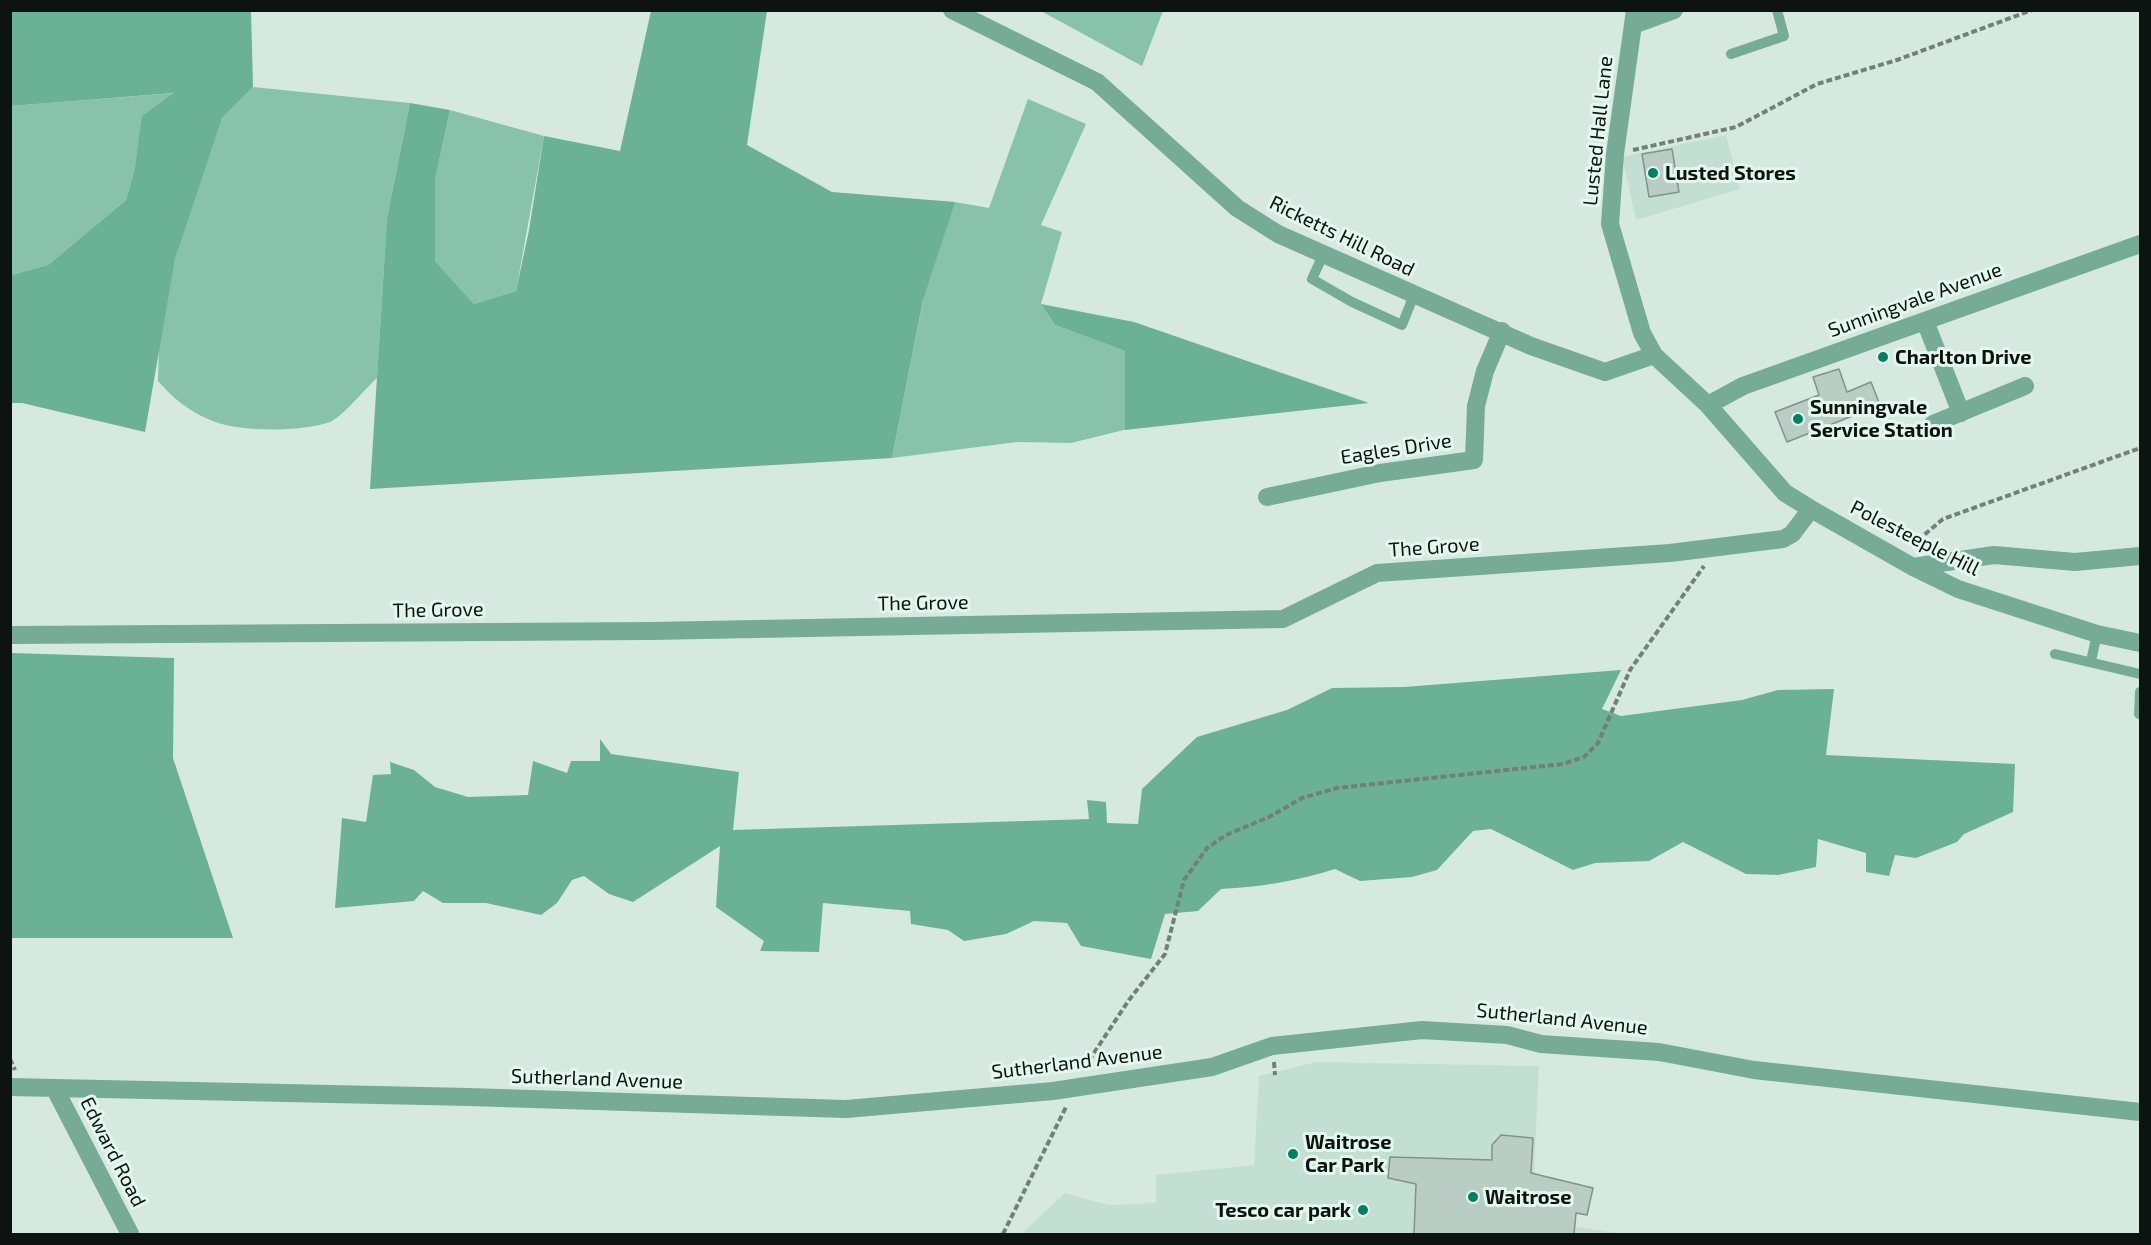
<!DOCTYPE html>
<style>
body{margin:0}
#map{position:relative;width:2151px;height:1245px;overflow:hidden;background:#d6e9e1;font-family:"Exo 2",sans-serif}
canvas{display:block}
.frame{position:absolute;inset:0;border:12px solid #0c1310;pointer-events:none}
</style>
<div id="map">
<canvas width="2151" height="1245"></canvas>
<div class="frame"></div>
</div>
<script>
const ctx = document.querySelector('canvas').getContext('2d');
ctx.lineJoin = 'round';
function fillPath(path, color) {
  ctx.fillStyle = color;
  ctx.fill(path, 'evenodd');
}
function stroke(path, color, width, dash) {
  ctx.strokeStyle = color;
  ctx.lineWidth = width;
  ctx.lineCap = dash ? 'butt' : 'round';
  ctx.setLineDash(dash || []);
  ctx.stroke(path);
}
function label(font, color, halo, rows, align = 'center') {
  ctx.font = font + ' "Exo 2",sans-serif';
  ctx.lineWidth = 6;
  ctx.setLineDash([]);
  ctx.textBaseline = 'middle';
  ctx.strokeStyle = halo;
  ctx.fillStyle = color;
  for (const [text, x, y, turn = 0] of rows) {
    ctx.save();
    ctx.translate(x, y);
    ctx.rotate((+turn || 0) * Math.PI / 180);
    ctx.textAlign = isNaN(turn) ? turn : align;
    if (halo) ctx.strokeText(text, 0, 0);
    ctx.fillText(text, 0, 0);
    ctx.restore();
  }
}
fillPath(new Path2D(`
 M1726,135l14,54 -104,31 -14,-63z
 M1316,1062l223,4 -7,154 91,14h-602l44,-41 44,12 47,-2v-28l98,-10 5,-89z`), '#c3dfd3');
fillPath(new Path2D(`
 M1041,11h122l-21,55z
 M253,87l157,16 -23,115 -10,160c-11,10 -36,40 -47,44 -29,10 -94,11 -122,-3 -21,-9 -36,-22 -50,-38l1,-39 16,-83 22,-69 25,-72z
 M176,93l-41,75 -9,32 -78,65 -37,10v-169z
 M1028,99l58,25 -45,101 21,7 -21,72 14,21 70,26 3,78 -57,14 -54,-1 -125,16 31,-157 -6,-1 38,-98 34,6z
 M450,110l94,26 -28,155 -42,13 -39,-43v-81z`), '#88c2ac');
fillPath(new Path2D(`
 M11,10l240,1 2,76 -31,31 -47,141 -30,173 -123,-29h-11v-128l37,-10 78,-65 9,-32 7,-52 32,-23 -163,13z
 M651,11h116l-20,134 85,47 123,10 -32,98 -31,158 -522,31 17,-271 23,-115 40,7 -15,70v81l39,43 42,-13 13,-61 15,-94 76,15z
 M1041,304l93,18 235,81 -244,27v-79l-70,-26z
 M11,653l163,5 -1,100 60,180h-222z
 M1621,670l-19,39 19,7 121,-16 36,-10 56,-1 -8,66 189,9 -2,48 -49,22 -7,8 -41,16 -21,-3 -6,21 -23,-4v-19l-48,-14 -2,28 -38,8 -32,-1 -63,-32 -34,19 -54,2 -22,7 -82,-41 -18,2 -36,39 -25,7 -52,4 -25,-12c-38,12 -74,18 -114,20l-23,22 -33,3 -14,45 -70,-13 -14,-23 -33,-2 -28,13 -42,7 -16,-11 -37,-6 -1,-13 -87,-8 -4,49 -59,-1 4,-10 -48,-34 4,-61 -87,56 -24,-8 -25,-18 -12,4 -15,23 -16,12 -55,-12h-43l-20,-12 -9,10 -79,7 7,-90 24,4 7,-47 18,-1 -1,-12 24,8 21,17 33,10 60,-2 5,-34 34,12 4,-12h29v-22l11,15 128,18 -6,58 356,-11 -2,-19 19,2 1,21 31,1 4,-35 55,-52 90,-27 45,-22 72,-1z`), '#6ab197');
const building = new Path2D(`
 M1672,149l7,43 -30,5 -7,-43z
 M1839,369l8,23 24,-10 9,23 -93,37 -12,-30 44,-17 -6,-18z
 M1501,1135l32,3 -2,35 62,15 -6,27 -11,-2 -2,21h-160l2,-50 -28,-6 2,-21 102,3v-15z`);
fillPath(building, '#bacdc4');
stroke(building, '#80928b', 1.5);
stroke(new Path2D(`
 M1633,150l103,-23 81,-43 80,-24 135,-50
 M1911,546l32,-27 197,-71
 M10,1059l5,11
 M1274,1062l1,13
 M1084,1068l45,-68 36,-46 19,-74 23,-32 19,-13 43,-18 33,-19 35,-10 226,-24 21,-7 14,-14 32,-73 74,-104
 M1003,1234l63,-127`), '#727f7a', 4, [6, 3]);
stroke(new Path2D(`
 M1731,54l53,-18 -7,-26
 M1323,255l-11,24 40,23 50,23 12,-30
 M2055,654l85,20
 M2091,661l6,-27
 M2139,714l1,-22`), '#76ab97', 10);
stroke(new Path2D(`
 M952,10l145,72 140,126 41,26 253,112 74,26 49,-17
 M1635,10l-20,144 -5,70 32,109 12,22 54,50 77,88 26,16 102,58 45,22 139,45 43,9
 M1633,25l41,-15
 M1925,321l36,92
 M1708,405l35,-19 397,-142
 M1933,424l92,-38
 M1267,497l113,-24 94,-13 2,-54 9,-35 17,-40
 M1913,567l81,-12 81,7 65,-6
 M10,635l641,-4 632,-12 94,-46 293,-20 113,-14 9,-5 19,-25
 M10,1087l459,10 377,12 207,-18 159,-24 60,-21 150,-16 85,5 34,9 118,8 95,18 386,42
 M55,1089l75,145`), '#76ab97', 18);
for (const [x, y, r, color] of [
 [1653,173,6,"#008061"],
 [1883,357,6,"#008061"],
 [1798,419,6,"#008061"],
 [1293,1154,6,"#008061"],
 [1473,1197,6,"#008061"],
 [1363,1210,6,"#008061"]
]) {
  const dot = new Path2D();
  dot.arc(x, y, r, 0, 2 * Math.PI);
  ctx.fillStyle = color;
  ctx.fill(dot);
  stroke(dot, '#e3f7ee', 2);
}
label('20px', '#0c1310', '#e3f7ee', [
 ["Lusted Hall Lane",1598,131,-84],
 ["Ricketts Hill Road",1342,236,26],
 ["Sunningvale Avenue",1915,300,-20],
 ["Eagles Drive",1396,449,-9],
 ["Polesteeple Hill",1915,538,27],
 ["The Grove",1434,547,-4],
 ["The Grove",923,603,-1],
 ["The Grove",438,610,-1],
 ["Sutherland Avenue",1562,1019,6],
 ["Sutherland Avenue",1077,1062,-7],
 ["Sutherland Avenue",597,1079,2],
 ["Edward Road",113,1152,63]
]);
label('bold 20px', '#0c1310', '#e3f7ee', [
 ["Lusted Stores",1665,173],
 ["Charlton Drive",1895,357],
 ["Sunningvale",1810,407],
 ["Service Station",1810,430],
 ["Waitrose",1305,1142],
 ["Car Park",1305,1165],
 ["Waitrose",1485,1197],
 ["Tesco car park",1351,1210,"right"]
], 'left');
</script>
